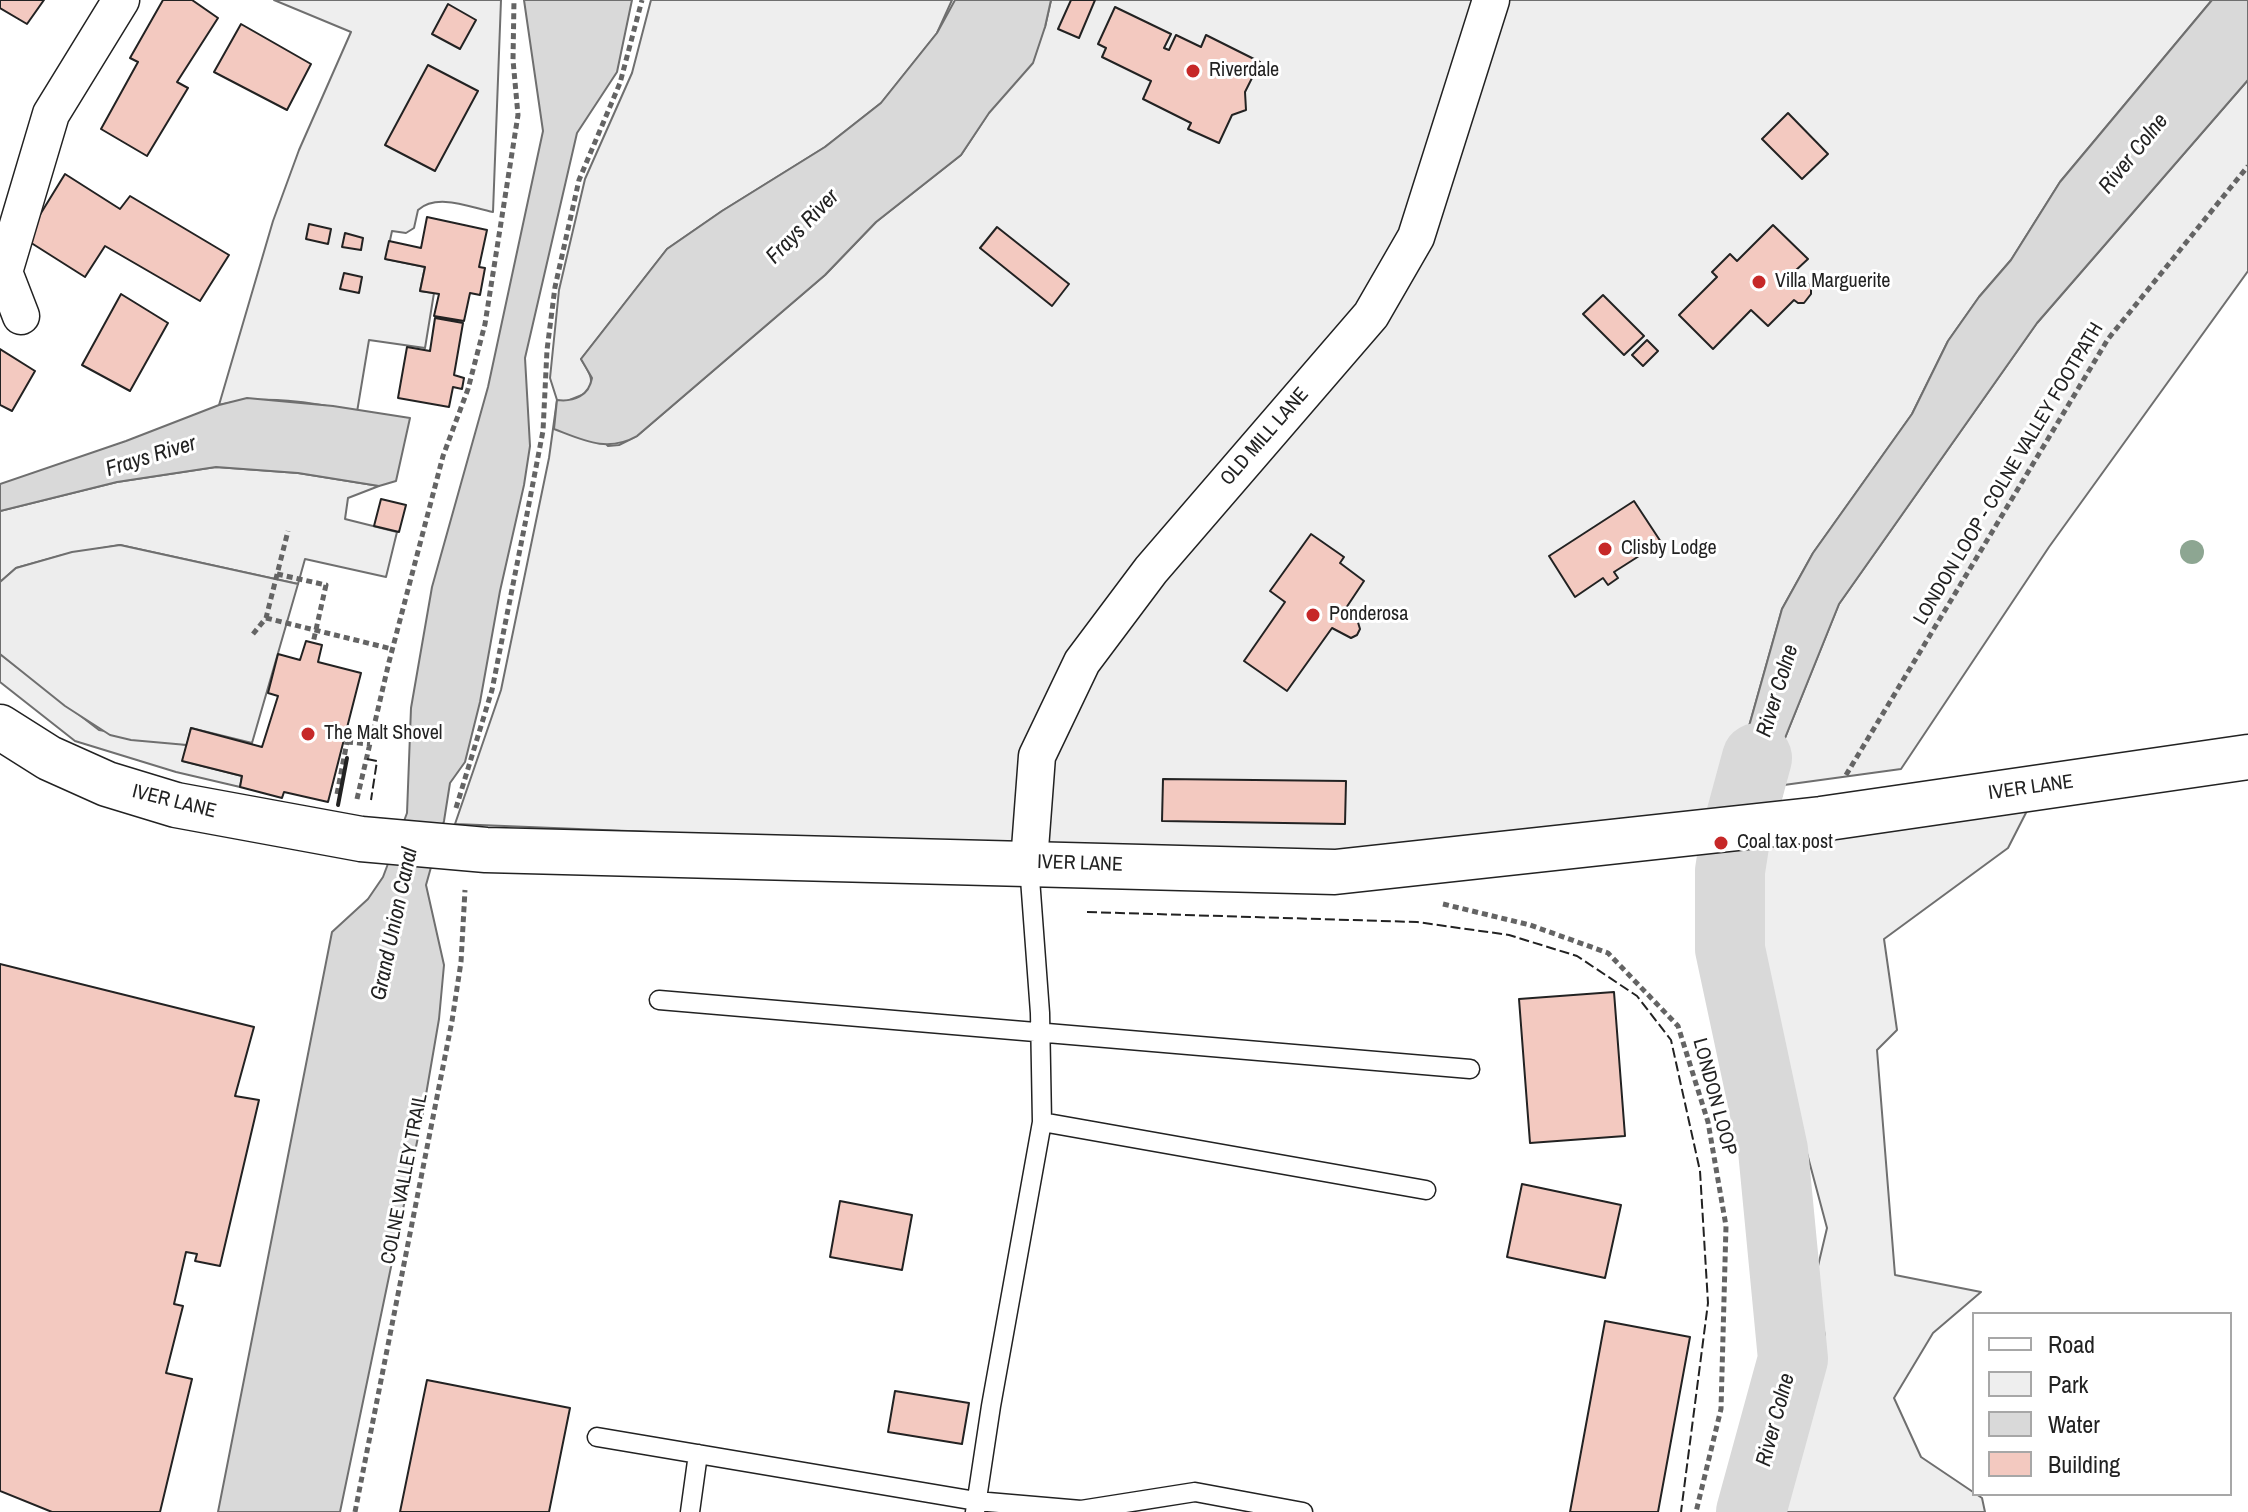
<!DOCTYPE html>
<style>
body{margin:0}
#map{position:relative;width:2248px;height:1512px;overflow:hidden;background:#fff;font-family:"Archivo Narrow",sans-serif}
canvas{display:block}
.legend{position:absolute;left:1972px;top:1312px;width:260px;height:184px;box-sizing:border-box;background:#fff;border:2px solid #a7a7a7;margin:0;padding:10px 14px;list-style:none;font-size:24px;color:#222}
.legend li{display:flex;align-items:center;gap:16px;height:40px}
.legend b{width:40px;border:2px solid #a7a7a7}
</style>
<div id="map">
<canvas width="2248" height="1512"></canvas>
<ul class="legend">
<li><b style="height:10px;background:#fff"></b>Road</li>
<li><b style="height:22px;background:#eee"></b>Park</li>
<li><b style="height:22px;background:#d9d9d9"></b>Water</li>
<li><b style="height:22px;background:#f3c9c0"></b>Building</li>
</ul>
</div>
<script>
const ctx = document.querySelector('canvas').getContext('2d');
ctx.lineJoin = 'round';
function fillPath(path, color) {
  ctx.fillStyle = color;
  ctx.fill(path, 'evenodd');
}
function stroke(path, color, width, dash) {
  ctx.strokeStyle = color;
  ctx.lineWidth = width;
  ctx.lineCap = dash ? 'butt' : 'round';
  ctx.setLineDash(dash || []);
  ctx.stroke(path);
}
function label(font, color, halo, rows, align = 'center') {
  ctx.font = font + ' "Archivo Narrow",sans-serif';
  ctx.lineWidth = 6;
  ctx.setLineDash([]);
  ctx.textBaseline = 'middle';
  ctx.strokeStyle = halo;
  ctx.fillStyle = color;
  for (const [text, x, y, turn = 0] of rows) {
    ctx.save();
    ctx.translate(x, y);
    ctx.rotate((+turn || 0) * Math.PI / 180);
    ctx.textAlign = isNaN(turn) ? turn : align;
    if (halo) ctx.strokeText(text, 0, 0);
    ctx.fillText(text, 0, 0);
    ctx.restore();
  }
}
const green = new Path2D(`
 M274,0h227l-8,212c-24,-5 -56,-19 -75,-2l-4,18 -8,5 -14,-2 -6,28 39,8 -5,24 14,2 -9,55 -56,-8 -12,72c-44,-10 -94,-18 -138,-7l54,-184 26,-71 52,-118z
 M651,0h301l-15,33 -56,70 -56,44 -103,64 -55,38 -86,110c7,12 15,20 6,34l-20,8 41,45 11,-1 18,-9 188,-161 51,-53 85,-67 84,-128 6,-27h429l-73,235 -35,60 -296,363 -53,189 -568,-23 46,-134 48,-232 8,-58 -7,-22 9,-88 26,-111 47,-106z
 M1501,0h711l-152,182 -49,78 -32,37 -31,44 -36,73 -99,139 -31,56 -36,128 -15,79 -338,38 -354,-3 9,-92 41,-92 272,-327z
 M2248,80v191l-199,276 -148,222 -117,16 1,-47 54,-134 198,-281z
 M216,467l82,6 81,13 -31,12 -3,21 52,13 -11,45 -81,-18 -7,25 -178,-39 -57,10 -47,13 -16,14v-71l117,-29z
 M0,654l99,76 88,15 -4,16 59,15 -2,11 -64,-15 -101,-31 -75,-59z
 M2032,801l-24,47 -124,91 13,91 -20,20 18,225 86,17 -48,41 -39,65 27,59 61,41 3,14h-210l23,-58 27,-118 -11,-53 13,-55 -42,-157 -40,-116 5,-105 20,-19z`);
fillPath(green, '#eee');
stroke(green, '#6f6f6f', 2);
const parking = new Path2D(`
 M120,545l178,39 -46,159 -61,-15 -4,17 -56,-5 -21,-5 -45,-29 -65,-52v-72l16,-14 56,-16z`);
fillPath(parking, '#ededed');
stroke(parking, '#6f6f6f', 2);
const water = new Path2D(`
 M524,0h108l-15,72 -40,61 -52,225 5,88 -6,39 -24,106 -20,111 -15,60 -15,21 -6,38 -18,64 18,80 -5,54 -17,99 -82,394h-122l114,-580 36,-33 15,-22 24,-64 4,-105 21,-121 56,-200 55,-256z
 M955,0h96l-6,27 -12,36 -44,50 -28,42 -85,67 -51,53 -188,161c-30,17 -54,4 -83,-7l3,-29c17,2 32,-4 35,-22l-11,-19 86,-110 55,-38 103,-64 56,-44 56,-70z
 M2212,0h36v80l-211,243 -198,281 -54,134 -1,47 -7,29 -46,2 15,-79 36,-128 31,-56 99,-139 36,-73 31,-44 32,-37 49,-78z
 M247,398l86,8 77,12 -14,63 -17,5 -81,-13 -82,-6 -99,15 -117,29v-27l126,-43 93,-36z`);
fillPath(water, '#d9d9d9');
stroke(water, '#6f6f6f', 2);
stroke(new Path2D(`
 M1751,1512l42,-153 -20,-209 -43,-201v-78l5,-32 22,-81`), '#d9d9d9', 70);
const building = new Path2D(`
 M0,0h44l-17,24 -27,-16z
 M163,0h29l26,18 -41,64 11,6 -41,68 -46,-27 37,-67 -8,-4z
 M1071,0h24l-16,38 -21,-9z
 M448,4l28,16 -16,29 -28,-15z
 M1115,7l56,27 -7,14 5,2 7,-15 25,12 5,-12 54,27 -15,30 1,18 -14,5 -13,28 -31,-14 3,-6 -48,-24 8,-18 -49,-24 4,-9 -8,-4z
 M241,24l70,40 -24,46 -73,-38z
 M428,65l50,26 -43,80 -50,-26z
 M1788,113l40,41 -26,25 -40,-40z
 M65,174l55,35 10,-13 99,59 -29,46 -95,-55 -20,31 -60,-38z
 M427,217l60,13 -8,37 6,1 -5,27 -10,-2 -6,28 -30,-5 5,-22 -19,-3 5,-24 -40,-8 4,-18 32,7z
 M309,224l22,5 -3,15 -22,-5z
 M1773,225l35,34 -13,12 16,16v7l-7,9h-6l-4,-3 -26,26 -17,-16 -38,39 -34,-34 38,-38 -5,-5 18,-18 7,7z
 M997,227l72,57 -17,22 -72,-58z
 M345,233l18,5 -2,12 -19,-3z
 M344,273l18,4 -3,16 -19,-4z
 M121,294l47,29 -38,68 -48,-26z
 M1603,295l41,41 -20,19 -41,-41z
 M435,318l28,5 -9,52 10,3 -2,11 -9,-2 -4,20 -51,-9 9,-51 23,4z
 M1647,340l11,11 -15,15 -11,-11z
 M0,349l35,22 -23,40 -12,-6z
 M381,499l25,6 -7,27 -25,-6z
 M1634,501l27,41 -47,30 4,6 -10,7 -5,-7 -28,19 -26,-41z
 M1311,534l33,23 -4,6 24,18 -20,30 13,8 3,10 -3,6 -6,3 -19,-10 -45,63 -43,-30 41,-59 -15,-11z
 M306,641l16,4 -4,17 43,11 -33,129 -44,-10 -2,6 -42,-11 2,-11 -60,-15 9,-33 71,19 16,-51 -10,-3 10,-39 22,6z
 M1163,779l183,2 -1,43 -183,-3z
 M0,964l254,63 -19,69 24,4 -39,166 -25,-5 2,-7 -11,-2 -12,52 9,2 -17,67 26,6 -32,133h-108l-52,-21z
 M1614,992l11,144 -95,7 -11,-144z
 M1522,1184l99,21 -16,73 -98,-21z
 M840,1201l72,14 -10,55 -72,-13z
 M1605,1321l85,16 -32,175h-88z
 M427,1380l143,28 -21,104h-149z
 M895,1391l74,12 -7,41 -74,-12z`);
fillPath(building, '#f3c9c0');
stroke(building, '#222', 2);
const lane = new Path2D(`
 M659,1000l811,69
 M1042,1122l384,68
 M597,1437l379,64 105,9 114,-18 108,20
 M690,1512l8,-58
 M975,1512l16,-106 51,-284 -2,-109 -11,-148`);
const street = new Path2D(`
 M4,272l17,44
 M0,274l4,-2 47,-158 70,-114
 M1029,862l8,-106 45,-94 69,-92 220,-255 45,-78 75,-237`);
const secondary = new Path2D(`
 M0,727l49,31 58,26 69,21 185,34 125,11 849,22 486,-53 427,-62`);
stroke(lane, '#222', 21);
stroke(street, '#222', 39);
stroke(secondary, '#222', 47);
stroke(new Path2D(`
 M277,574l49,11 -13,58
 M266,618l126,31
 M253,634l13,-16 22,-87
 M347,742l23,2
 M1846,775l262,-436 140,-173
 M337,794l10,-52
 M357,799l32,-137 54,-206 25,-67 17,-65 33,-209 -5,-55 1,-60
 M456,808l36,-118 35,-176 16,-83 4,-81 8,-63 24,-107 41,-97 22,-83
 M1443,904l87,21 78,28 70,73 30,96 18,104 -5,183 -25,103
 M355,1512l97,-491 9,-59 4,-72`), '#646464', 5, [6, 4]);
stroke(lane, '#fff', 18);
stroke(street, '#fff', 36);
stroke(secondary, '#fff', 44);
stroke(new Path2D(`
 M367,759l10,2 -6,39
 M1087,912l330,10 92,13 68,21 60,40 34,44 29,131 8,132 -27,209`), '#222', 2, [10, 4]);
stroke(new Path2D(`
 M338,805l9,-47`), '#222', 4);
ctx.fillStyle = '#8da692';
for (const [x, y] of [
 [2192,552]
]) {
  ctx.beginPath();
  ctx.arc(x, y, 12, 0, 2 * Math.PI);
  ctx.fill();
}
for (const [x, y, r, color] of [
 [1193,71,8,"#c62828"],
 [1759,282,8,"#c62828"],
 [1605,549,8,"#c62828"],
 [1313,615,8,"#c62828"],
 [308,734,8,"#c62828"],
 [1721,843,8,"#c62828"]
]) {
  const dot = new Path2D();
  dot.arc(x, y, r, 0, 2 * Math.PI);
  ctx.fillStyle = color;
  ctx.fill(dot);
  stroke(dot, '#fff', 3);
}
label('20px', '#222', '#fff', [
 ["Riverdale",1209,71],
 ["Villa Marguerite",1775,282],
 ["Clisby Lodge",1621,549],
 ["Ponderosa",1329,615],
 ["The Malt Shovel",324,734],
 ["Coal tax post",1737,843]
], 'left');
label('20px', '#222', '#fff', [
 ["OLD MILL LANE",1265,437,-49],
 ["LONDON LOOP - COLNE VALLEY FOOTPATH",2009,474,-59],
 ["IVER LANE",2031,788,-8],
 ["IVER LANE",174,802,14],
 ["IVER LANE",1080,864,2],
 ["LONDON LOOP",1714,1097,75],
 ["COLNE VALLEY TRAIL",405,1179,-79]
]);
label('italic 22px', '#222', '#fff', [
 ["River Colne",2134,154,-51],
 ["Frays River",803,227,-46],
 ["Frays River",151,457,-17],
 ["River Colne",1778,691,-73],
 ["Grand Union Canal",395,924,-78],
 ["River Colne",1776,1420,-75]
]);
</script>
